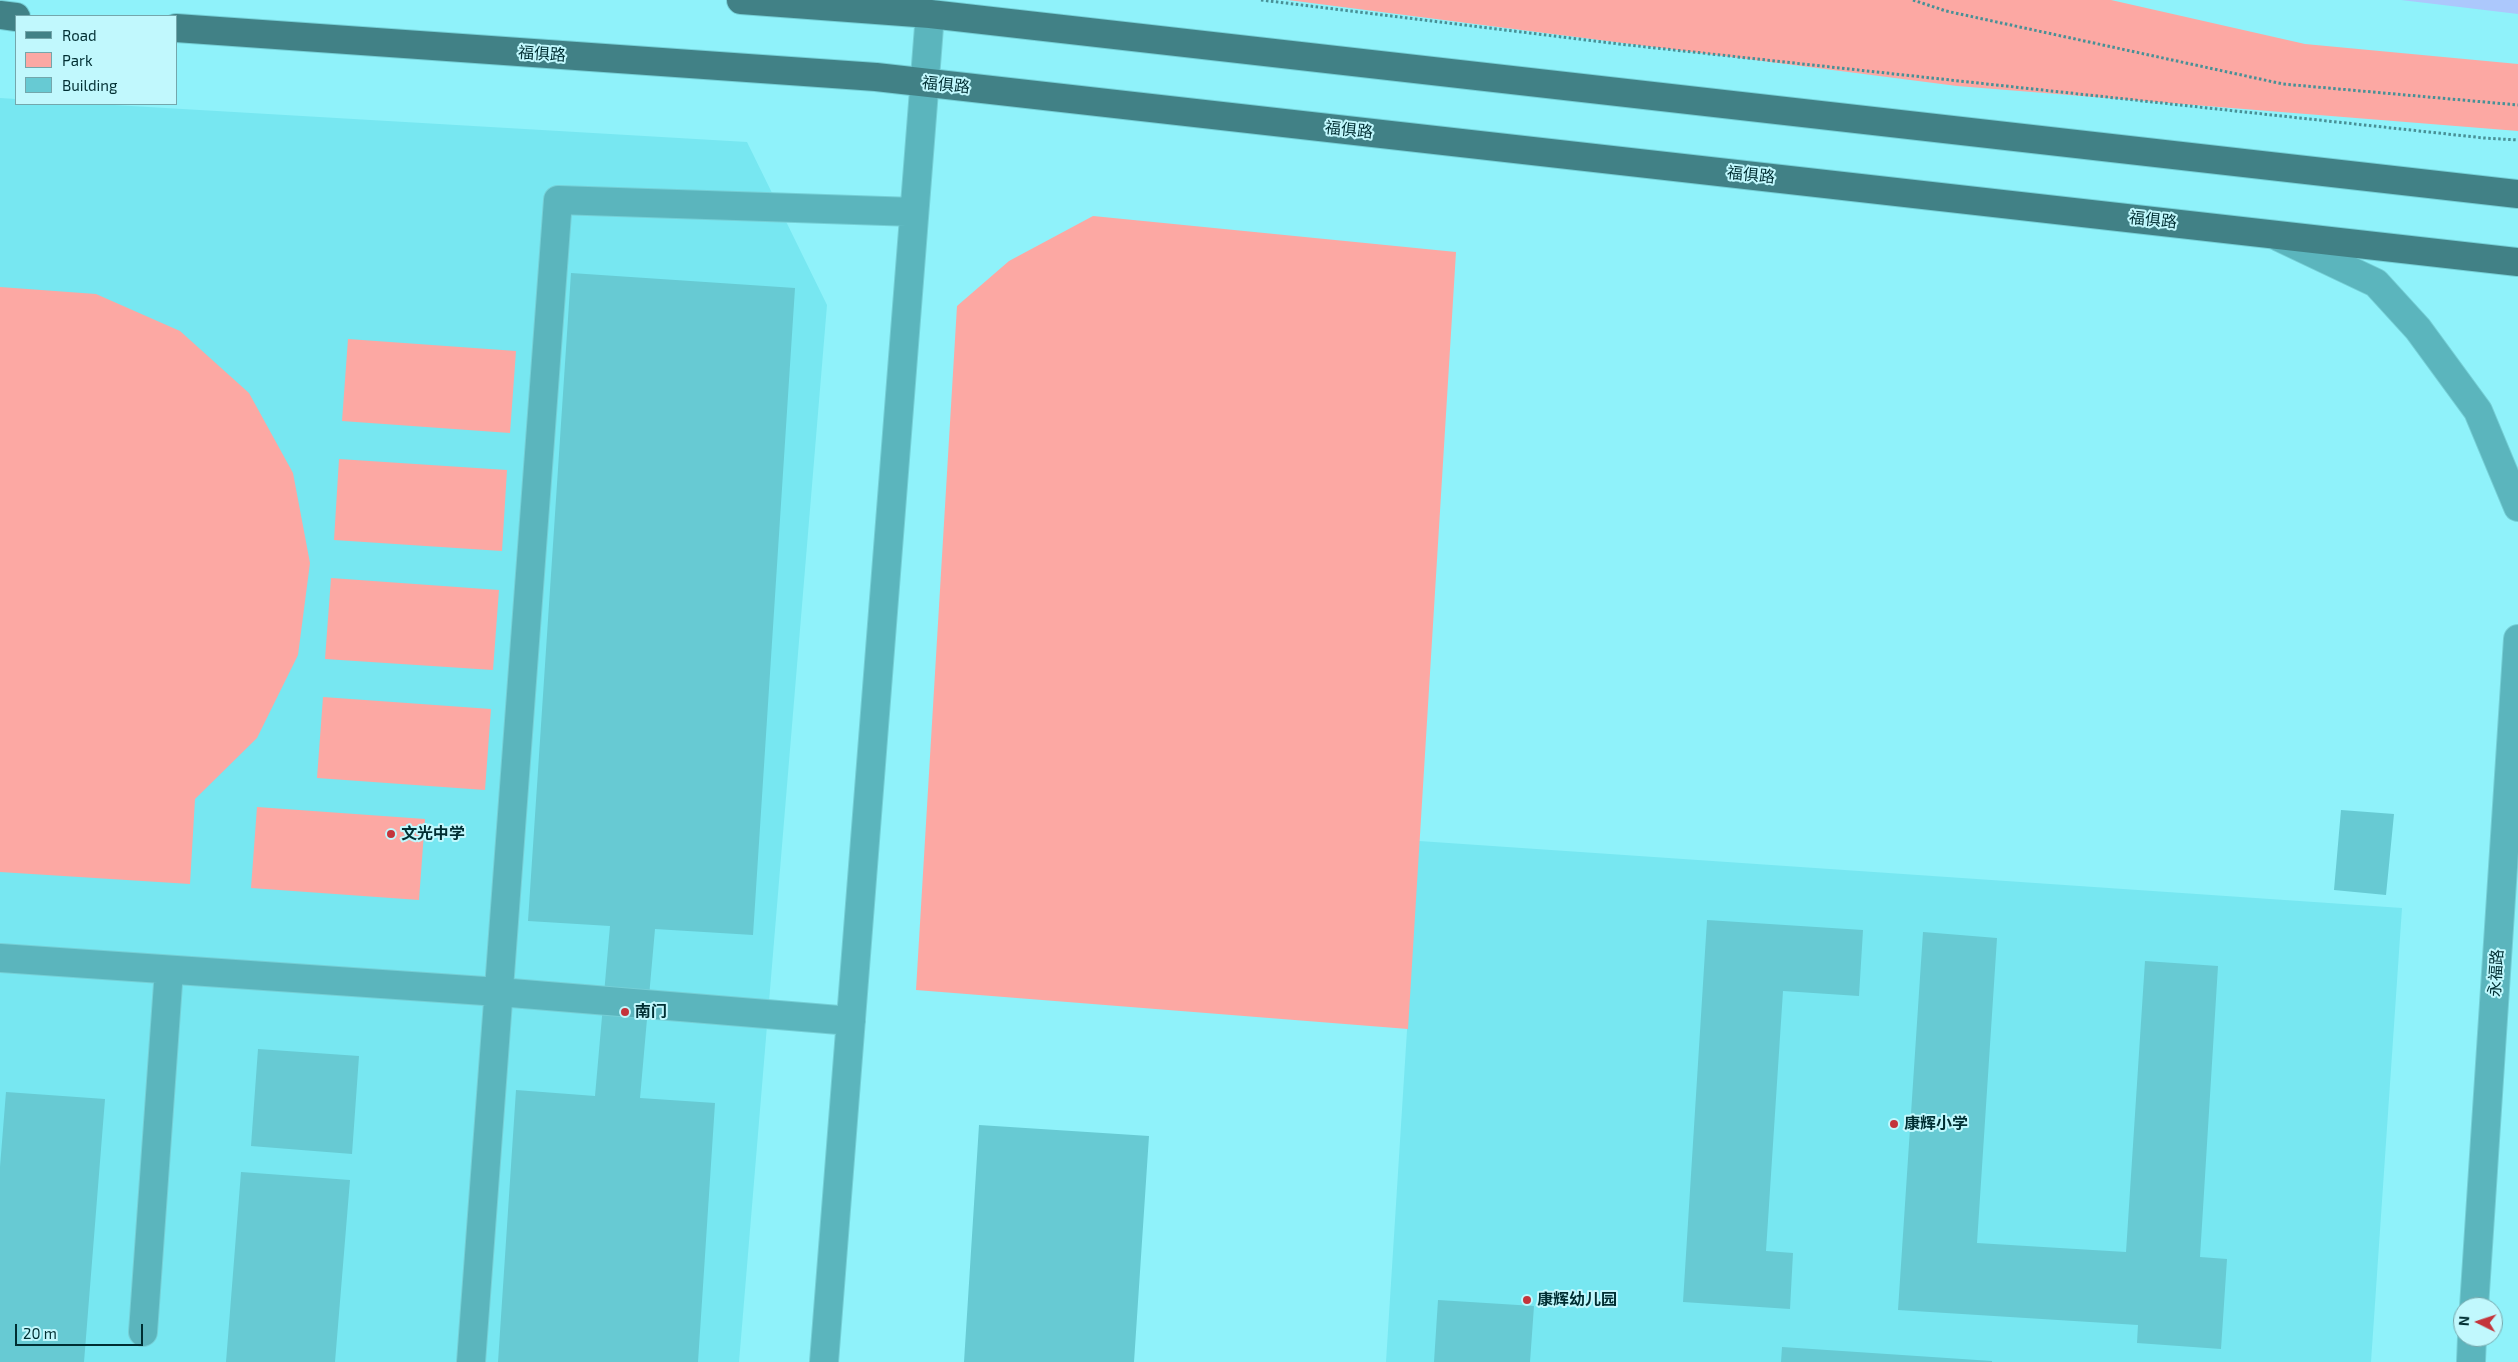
<!DOCTYPE html>
<meta charset="utf-8">
<style>
body{margin:0}
#map{position:relative;width:2518px;height:1362px;overflow:hidden;background:#8ff2fa;font-family:"Exo 2",sans-serif}
canvas{display:block}
.legend{position:absolute;left:15px;top:15px;width:162px;height:90px;box-sizing:border-box;background:#c1f8fd;border:1px solid #74a7ac;margin:0;padding:6px 9px;list-style:none;font-size:15px;color:#002e32}
.legend li{display:flex;align-items:center;gap:10px;height:25px}
.legend b{width:25px;border:1px solid #74a7ac}
.north{position:absolute;left:2453px;top:1297px;width:50px;height:50px;box-sizing:border-box;background:#c1f8fd;border:1px solid #74a7ac;border-radius:50%;rotate:274deg;font-size:14px;font-weight:700;line-height:20px;text-align:center;color:#002e32}
.north::after{content:'';display:block;margin:auto;width:18px;height:22px;background:#c4343b;clip-path:polygon(50% 0,100% 100%,50% 72%,0 100%)}
.scale{position:absolute;left:15px;top:1324px;width:128px;height:22px;box-sizing:border-box;border:2px solid #002e32;border-top:0;padding-left:6px;font-size:15px;line-height:18px;white-space:nowrap;color:#002e32;-webkit-text-stroke:4px #c1f8fd;paint-order:stroke}
</style>
<div id="map">
<canvas width="2518" height="1362"></canvas>
<ul class="legend">
<li><b style="height:6px;background:#418186"></b>Road</li>
<li><b style="height:14px;background:#fca8a3"></b>Park</li>
<li><b style="height:14px;background:#67cad3"></b>Building</li>
</ul>
<div class="north">N</div>
<div class="scale">20 m</div>
</div>
<script>
const ctx = document.querySelector('canvas').getContext('2d');
ctx.lineJoin = 'round';
function fillPath(path, color) {
  ctx.fillStyle = color;
  ctx.fill(path, 'evenodd');
}
function stroke(path, color, width, dash) {
  ctx.strokeStyle = color;
  ctx.lineWidth = width;
  ctx.lineCap = dash ? 'butt' : 'round';
  ctx.setLineDash(dash || []);
  ctx.stroke(path);
}
function label(font, color, halo, rows, align = 'center') {
  ctx.font = font + ' "Exo 2","Noto Sans SC",sans-serif';
  ctx.lineWidth = 4;
  ctx.setLineDash([]);
  ctx.textBaseline = 'middle';
  ctx.strokeStyle = halo;
  ctx.fillStyle = color;
  for (const [text, x, y, turn = 0] of rows) {
    ctx.save();
    ctx.translate(x, y);
    ctx.rotate((+turn || 0) * Math.PI / 180);
    ctx.textAlign = isNaN(turn) ? turn : align;
    if (halo) ctx.strokeText(text, 0, 0);
    ctx.fillText(text, 0, 0);
    ctx.restore();
  }
}
fillPath(new Path2D(`
 M0,98l16,1v5h81l650,38 80,163 -88,1057h-739z
 M1419,841l983,67 -31,454h-985z`), '#77e7f1');
fillPath(new Path2D(`
 M1288,0h823l194,44 213,20v67l-561,-45z
 M1093,216l363,36 -48,777 -492,-39 41,-684 52,-45z
 M0,287l96,7 84,37 69,62 44,80 17,90 -12,92 -41,83 -62,61 -5,85 -190,-12z
 M348,339l168,12 -6,82 -168,-12z
 M339,459l168,11 -5,81 -168,-11z
 M331,578l168,12 -6,80 -168,-11z
 M323,697l168,12 -6,81 -168,-12z
 M257,807l168,12 -6,81 -168,-12z`), '#fca8a3');
fillPath(new Path2D(`
 M2401,0h117v14z`), '#acc8fc');
fillPath(new Path2D(`
 M571,273l224,15 -42,647 -98,-6 -15,169 75,5 -17,259h-200l18,-272 79,6 15,-170 -82,-5z
 M2341,810l53,4 -8,81 -52,-5z
 M1707,920l156,10 -4,66 -76,-5 -17,260 27,2 -3,56 -107,-7z
 M1923,932l74,6 -20,305 149,9 19,-291 73,5 -18,291 27,2 -6,90 -84,-6 1,-18 -240,-15z
 M258,1049l101,7 -7,98 -101,-8z
 M6,1092l99,7 -21,263h-84v-195z
 M979,1125l170,11 -15,226h-170z
 M241,1172l109,8 -15,182h-109z
 M1438,1300l96,6 -4,56h-96z
 M1782,1347l210,14v1h-211z`), '#67cad3');
const minor = new Path2D(`
 M2279,237l97,46 42,46 60,82 40,96
 M0,958l499,34 352,29
 M2474,1307l44,-668
 M143,1332l26,-362
 M471,1362l87,-1162 356,12
 M824,1362l106,-1348
 M2471,1362l1,-25`);
const major = new Path2D(`
 M741,0l189,14 1588,180
 M0,15l16,2
 M176,28l700,49 1642,185`);
stroke(minor, '#75cfd6', 30);
stroke(major, '#75cfd6', 30);
stroke(new Path2D(`
 M1261,0l358,44 865,94 34,2
 M1913,0l33,11 337,73 235,21`), '#489096', 3, [2.5, 2.5]);
stroke(minor, '#5bb5bd', 28);
stroke(major, '#418186', 28);
for (const [x, y, r, color] of [
 [391,834,5,"#c4343b"],
 [625,1012,5,"#c4343b"],
 [1894,1124,5,"#c4343b"],
 [1527,1300,5,"#c4343b"]
]) {
  const dot = new Path2D();
  dot.arc(x, y, r, 0, 2 * Math.PI);
  ctx.fillStyle = color;
  ctx.fill(dot);
  stroke(dot, '#c1f8fd', 2);
}
label('16px', '#002e32', '#c1f8fd', [
 ["福俱路",542,54,4],
 ["福俱路",946,85,6],
 ["福俱路",1349,130,6],
 ["福俱路",1751,175,6],
 ["福俱路",2153,220,6],
 ["永福路",2496,973,-86]
]);
label('bold 16px', '#002e32', '#c1f8fd', [
 ["文光中学",401,834],
 ["南门",635,1012],
 ["康辉小学",1904,1124],
 ["康辉幼儿园",1537,1300]
], 'left');
</script>
